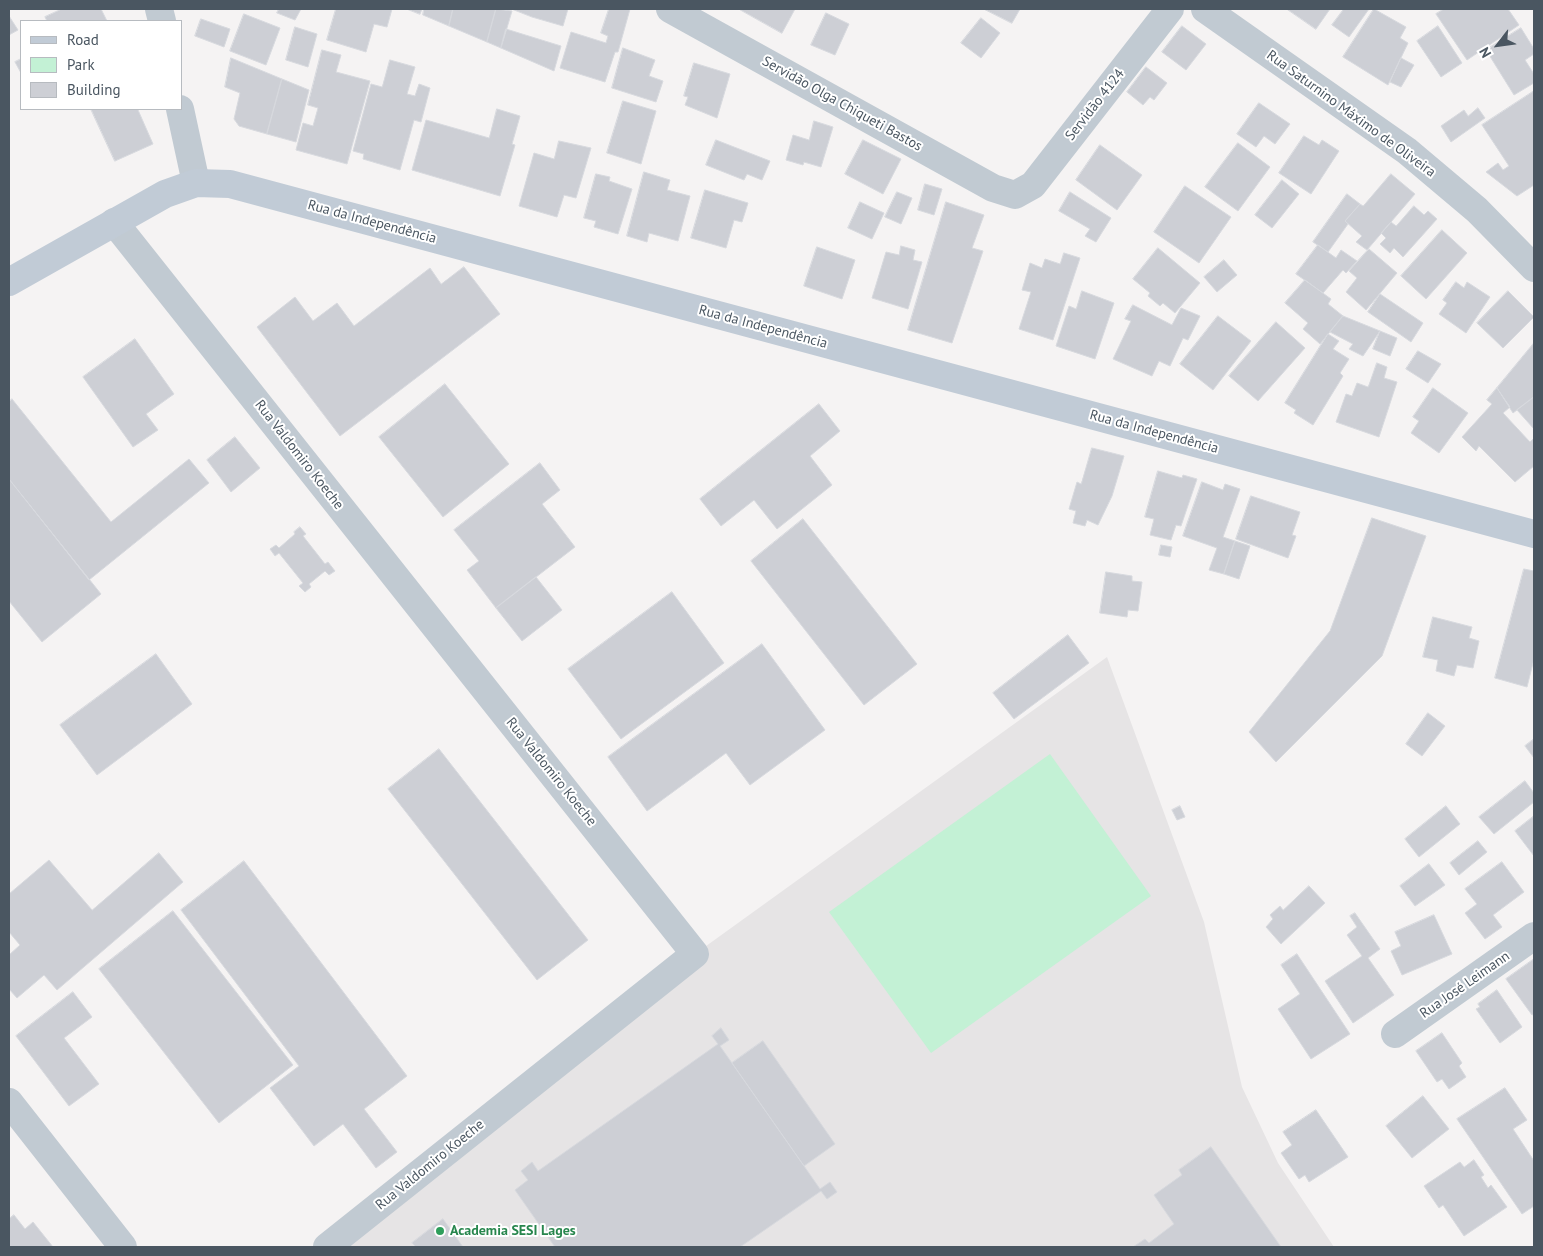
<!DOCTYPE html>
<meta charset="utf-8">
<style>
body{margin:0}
#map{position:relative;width:1543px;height:1256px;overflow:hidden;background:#f5f3f3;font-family:"PT Sans",sans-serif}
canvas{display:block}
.frame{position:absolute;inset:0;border:10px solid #4a5661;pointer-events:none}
.legend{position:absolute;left:20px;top:20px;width:162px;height:90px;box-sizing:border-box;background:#fff;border:1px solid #b7bbc0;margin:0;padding:6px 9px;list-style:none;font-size:15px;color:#4a5661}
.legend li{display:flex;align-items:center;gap:10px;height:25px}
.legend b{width:25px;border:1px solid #b7bbc0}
.north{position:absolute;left:1473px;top:20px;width:50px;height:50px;-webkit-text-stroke:4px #fff;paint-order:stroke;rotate:240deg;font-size:14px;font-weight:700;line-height:20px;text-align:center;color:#4a5661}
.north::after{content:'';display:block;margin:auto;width:18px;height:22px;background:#4a5661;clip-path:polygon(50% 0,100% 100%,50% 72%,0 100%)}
</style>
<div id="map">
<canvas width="1543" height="1256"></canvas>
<div class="frame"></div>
<ul class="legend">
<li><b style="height:6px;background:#c1cbd6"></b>Road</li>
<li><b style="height:14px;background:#c3f1d5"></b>Park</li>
<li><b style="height:14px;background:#cdcfd5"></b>Building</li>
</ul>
<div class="north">N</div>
</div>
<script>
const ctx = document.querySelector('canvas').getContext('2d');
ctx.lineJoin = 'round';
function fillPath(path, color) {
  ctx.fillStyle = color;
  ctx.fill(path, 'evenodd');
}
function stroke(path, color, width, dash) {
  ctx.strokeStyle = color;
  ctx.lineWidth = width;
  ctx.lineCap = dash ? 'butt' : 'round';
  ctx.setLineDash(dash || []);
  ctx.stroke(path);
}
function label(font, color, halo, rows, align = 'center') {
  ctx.font = font + ' "PT Sans",sans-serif';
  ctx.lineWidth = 4;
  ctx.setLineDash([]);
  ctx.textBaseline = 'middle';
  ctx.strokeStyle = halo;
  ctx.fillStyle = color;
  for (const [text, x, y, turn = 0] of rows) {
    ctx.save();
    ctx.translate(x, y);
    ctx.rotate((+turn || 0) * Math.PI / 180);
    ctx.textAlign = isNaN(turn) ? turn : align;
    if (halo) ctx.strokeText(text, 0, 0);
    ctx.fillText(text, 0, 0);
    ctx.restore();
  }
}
fillPath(new Path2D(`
 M1107,657l97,265 38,165 36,76 56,84h-1007l368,-293z`), '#e6e4e5');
fillPath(new Path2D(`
 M1050,754l101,142 -220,157 -102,-141z`), '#c3f1d5');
const building = new Path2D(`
 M62,9h39l6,12h-60l-2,-4z
 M279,9h22l-6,11 -18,-7z
 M336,9h56l-5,18 -13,-3 -8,28 -39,-12z
 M407,9h15l-2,5z
 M424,9h29l-4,17 -26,-11z
 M453,9h43l-9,33 -38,-16z
 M496,9l16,2 -11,37 -14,-6z
 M512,9h56l-5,17 -31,-9z
 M609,9h21l-12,43h-3l-10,30 -45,-14 11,-36 35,11 2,-7 -7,-3z
 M739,9h56l-13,24z
 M984,9h36l-8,14z
 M1287,9h43l-14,20z
 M1344,9h25l-20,28 -17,-12z
 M1374,9l32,18 -6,11 8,5 -20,42 -45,-28z
 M1444,9h64l11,16 -52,35 -31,-46z
 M826,13l23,11 -14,31 -24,-10z
 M244,14l36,14 -14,37 -36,-14z
 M9,16l9,14 -9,5z
 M981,18l19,15 -19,25 -20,-15z
 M201,19l29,10 -6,18 -29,-11z
 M1182,26l24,18 -20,26 -24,-18z
 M1438,26l24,37 -21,14 -24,-36z
 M295,27l22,7 -9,33 -22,-7z
 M1521,28l13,21v5l-9,6 9,14v9l-20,12 -28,-45z
 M506,29l55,17 -7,25 -53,-23z
 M623,48l32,12 -6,16 14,5 -7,21 -44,-14z
 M322,50l19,5 -5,17 34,9 -23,83 -51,-14 7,-27 10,3 5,-18 -10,-3z
 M231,58l51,21 -15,55 -28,-8 -5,-7 6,-26 -15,-6z
 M1401,58l13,7 -13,22 -11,-5z
 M21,59v14l-6,-11z
 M390,60l25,7 -8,27 8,2 4,-12 11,4 -9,34 -7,-2 -14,50 -37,-11 1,-5 -11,-3 18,-67 11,3z
 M694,63l36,11 -13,44 -32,-13 3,-8 -4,-1z
 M1146,67l21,16 -13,17 -4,-3 -7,8 -16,-13z
 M282,79l27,11 -13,52 -29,-8z
 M1534,91v94l-17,11 -31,-24 12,-9 5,7 6,-4 -27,-41z
 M623,101l33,10 -15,53 -34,-11z
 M1259,103l31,21 -15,20 -11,-8 -8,11 -19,-13z
 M1478,108l7,10 -34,24 -10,-16 23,-16 4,6z
 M91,109h49l-2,1 15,34 -38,17z
 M497,109l23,7 -8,28 3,1 -15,51 -88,-26 14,-50 63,18z
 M814,121l19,6 -12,40 -17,-5 -1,3 -17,-5 7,-25 16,5z
 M1304,136l15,9 3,-5 17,11 -28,43 -32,-21z
 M716,140l54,21 -8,19 -15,-6 -3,6 -38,-15z
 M863,140l38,19 -18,35 -38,-20z
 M559,141l32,7 -15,50 -12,-3 -7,22 -38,-11 15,-53 20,6z
 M1238,143l32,24 -32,44 -33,-24z
 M1100,145l42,30 -25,35 -41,-30z
 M644,172l26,8 -3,10 23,6 -12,45 -29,-8 -2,9 -20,-6z
 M596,174l14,3 -1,4 23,8 -14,45 -24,-7 2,-6 -12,-3z
 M1391,174l24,20 -48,56 -11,-8 6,-6 -17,-15 15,-17 3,2z
 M1282,180l17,14 -27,34 -17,-13z
 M925,184l17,5 -8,26 -16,-5z
 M1185,186l46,31 -32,46 -45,-31z
 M705,190l43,13 -6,19 -8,-2 -8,28 -35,-10z
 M897,192l15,6 -11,26 -16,-7z
 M1070,192l41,26 -15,24 -11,-6 5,-7 -31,-18z
 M1347,194l13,10 -15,17 3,3 -20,28 -15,-10z
 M860,202l24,11 -12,26 -24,-11z
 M946,202l38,13 -12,33 11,3 -31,92 -44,-13z
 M1414,206l10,9 4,-4 9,8 -34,38 -9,-9 -4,5 -10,-9 6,-6 -5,-5 10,-11 5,4z
 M1442,230l25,23 -41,46 -25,-23z
 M1318,245l18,13 5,-8 16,11 -11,12 -3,-3 -20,23 -27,-19z
 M901,246l14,4 -2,10 9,2 -14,47 -36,-11 14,-46 13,3z
 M817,247l38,13 -13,39 -38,-13z
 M1158,248l42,35 -25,30 -12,-10 -3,3 -12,-10 2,-3 -17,-14z
 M1369,249l28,24 -31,37 -20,-18 11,-14 -8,-7z
 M1064,253l16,5 -27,82 -34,-11 12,-37 -9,-2 8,-27 12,5 3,-9 15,5z
 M1224,260l13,15 -20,17 -13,-15z
 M464,267l36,47 -160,122 -83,-109 38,-30 18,24 24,-18 17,23 76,-58 11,16z
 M1305,280l26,19 -3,5 15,12 -23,28 -17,-15 5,-6 -23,-20z
 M1456,282l8,6 3,-6 23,15 -24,36 -27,-19 8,-11 -4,-3z
 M1082,291l32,12 -19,56 -39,-13 13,-40 7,3z
 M1508,291l26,26 -31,31 -26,-25z
 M1380,294l43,29 -12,19 -43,-30z
 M1133,305l39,20 9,-17 19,8 -12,24 -5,-2 -13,28 -11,-5 -7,15 -39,-17 18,-38 -6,-2z
 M1218,316l33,25 -38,49 -33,-26z
 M1343,316l37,15 -17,25 -14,-7 4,-5 -23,-12z
 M1276,322l29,26 -47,53 -29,-25z
 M1380,331l17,7 -7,18 -17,-7z
 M1328,334l11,7 -6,8 16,10 -9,14 3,3 -30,49 -19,-12 2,-3 -11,-7z
 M135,339l39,55 -28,20 12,16 -25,17 -50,-70z
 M1534,343v54l-21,16 -16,-25z
 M1418,351l23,13 -13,19 -22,-14z
 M1377,363l10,4 -3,11 13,4 -18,55 -43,-15 10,-28 6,2 5,-13 11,4z
 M445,384l64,80 -66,53 -64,-80z
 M1433,388l35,25 -29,40 -28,-20 8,-12 -6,-4z
 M1497,388l13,19 -7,6 27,29 4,-4v28l-19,16 -36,-36 -3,5 -14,-14 30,-33 -5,-4z
 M1534,397v32l-17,-19z
 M12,399l99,123 78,-63 20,24 -120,97 -80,-101v-77z
 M819,404l21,27 -30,25 22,29 -55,44 -23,-29 -33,26 -21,-27z
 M235,437l25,31 -29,24 -24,-32z
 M1092,448l32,8 -12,40 -14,29 -11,-5 -2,6 -12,-3 3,-12 -7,-2 8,-27 4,2z
 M540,463l20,27 -18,14 33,43 -79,61 -29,-38 12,-9 -25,-31z
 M1158,471l24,7 1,-3 14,4 -16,47 -5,-1 -5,15 -21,-5 4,-16 -9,-2z
 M9,479l92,115 -59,48 -33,-41z
 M1202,482l21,8 2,-6 15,5 -17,48 12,4 -11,33 -15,-4 8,-22 -34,-12z
 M1251,496l49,16 -8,23 4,1 -8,22 -52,-19z
 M1372,518l54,18 -44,120 -106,106 -27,-30 81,-101z
 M803,519l114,145 -53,41 -113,-144z
 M300,527l6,7 -3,2 22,28 3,-2 7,9 -6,4 -4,-4 -16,13 2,3 -6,5 -6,-6 4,-3 -24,-30 -4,3 -5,-7 6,-4 3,3 16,-14 -1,-2z
 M1235,541l15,5 -11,33 -15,-5z
 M1161,545l11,2 -2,10 -11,-2z
 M1524,569l10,2v88l-7,28 -32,-9z
 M1106,572l26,4v5l10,1 -4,29 -10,-1 -1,7 -27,-4z
 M536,577l26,33 -40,31 -26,-33z
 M672,592l52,71 -103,76 -53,-70z
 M1433,617l39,10 -3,11 10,3 -6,27 -16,-3 -3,11 -18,-5 2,-11 -15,-3z
 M1068,635l21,28 -75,56 -21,-26z
 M762,644l63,86 -75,55 -24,-32 -79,58 -39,-54z
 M156,654l36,50 -95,71 -37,-50z
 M1428,713l17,13 -23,30 -16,-12z
 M1534,739v19l-9,-12z
 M439,749l149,191 -51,40 -149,-191z
 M1525,781l9,12v9l-40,32 -15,-17z
 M1180,806l5,11 -8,3 -5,-10z
 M1446,806l14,18 -41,33 -14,-18z
 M1534,816v40l-19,-25z
 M1478,841l9,11 -28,23 -9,-12z
 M159,853l24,29 -126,108 -13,-15 -27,23 -8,-9v-34l11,-10 -11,-13v-38l40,-34 43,50z
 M244,861l163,215 -43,33 33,43 -21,16 -33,-44 -29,22 -44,-58 29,-22 -118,-156z
 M1502,862l22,30 -31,23 9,12 -17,12 -20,-26 12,-9 -12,-15z
 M1429,864l16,21 -30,21 -15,-20z
 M1309,886l16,17 -44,41 -15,-17 7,-8 -3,-4 10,-9 3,4z
 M173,911l120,154 -74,58 -120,-154z
 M1355,913l25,36 -12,9 26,37 -41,28 -28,-42 37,-25 -15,-21 10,-8 -7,-11z
 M1434,915l18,39 -50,21 -11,-24 10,-5 -6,-14z
 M1297,954l53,80 -39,25 -33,-50 22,-15 -19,-29z
 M1534,959v55l-2,1 -26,-36z
 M1497,990l25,37 -22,16 -24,-34 4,-2 -2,-3z
 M73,992l19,25 -28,21 35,46 -30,22 -53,-70z
 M721,1028l8,12 -9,6 84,120 16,23 10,-7 7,10 -10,7 -6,-8 -81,56h-185l-40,-57 13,-10 -7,-9 11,-9 6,9 180,-127 -6,-8z
 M1442,1033l20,30 -3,3 7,11 -17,12 -7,-10 -5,3 -21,-31z
 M763,1041l72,103 -31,22 -72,-103z
 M1505,1088l22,32 -14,9 21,32v45l-12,8 -65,-95z
 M1423,1096l26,33 -37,29 -26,-32z
 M1316,1110l32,47 -39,25 -4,-7 -6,4 -18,-26 11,-8 -9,-13z
 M1211,1147l70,100h-148l12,-8 4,4 25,-19 -20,-29 28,-20 -3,-5z
 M1474,1160l10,15 -3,2 7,11 3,-3 16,22 -43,29 -21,-31 -4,3 -15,-22 36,-24 4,5z
 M14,1215l11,14 8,-7 20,25h-44v-28z
 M443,1219l20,28h-47l-4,-4z`);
fillPath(building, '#cdcfd5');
stroke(building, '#d7d9de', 1);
stroke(new Path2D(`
 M159,9l3,12
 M670,9l323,179 22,7 18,-10 137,-176
 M1205,9l202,142 70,59 57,58
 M180,109l16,74
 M114,222l581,732 -368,293
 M1395,1034l139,-98
 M9,1102l114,145`), '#c1cad2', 28);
stroke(new Path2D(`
 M9,282l156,-88 31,-11 34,1 1304,350`), '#c1cbd6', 28);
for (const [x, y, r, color] of [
 [440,1231,5,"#2e9e5b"]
]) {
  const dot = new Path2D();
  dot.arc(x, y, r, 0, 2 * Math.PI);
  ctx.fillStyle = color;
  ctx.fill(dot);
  stroke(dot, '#fff', 2);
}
label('14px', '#4a5661', '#fff', [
 ["Servidão Olga Chiqueti Bastos",842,104,29],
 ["Servidão 4124",1095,105,-52],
 ["Rua Saturnino Máximo de Oliveira",1351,114,36],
 ["Rua da Independência",372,222,15],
 ["Rua da Independência",763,327,15],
 ["Rua da Independência",1154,432,15],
 ["Rua Valdomiro Koeche",299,455,52],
 ["Rua Valdomiro Koeche",551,772,51],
 ["Rua José Leimann",1465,985,-35],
 ["Rua Valdomiro Koeche",430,1165,-39]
]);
label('bold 14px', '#27864d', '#fff', [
 ["Academia SESI Lages",450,1231]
], 'left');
</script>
